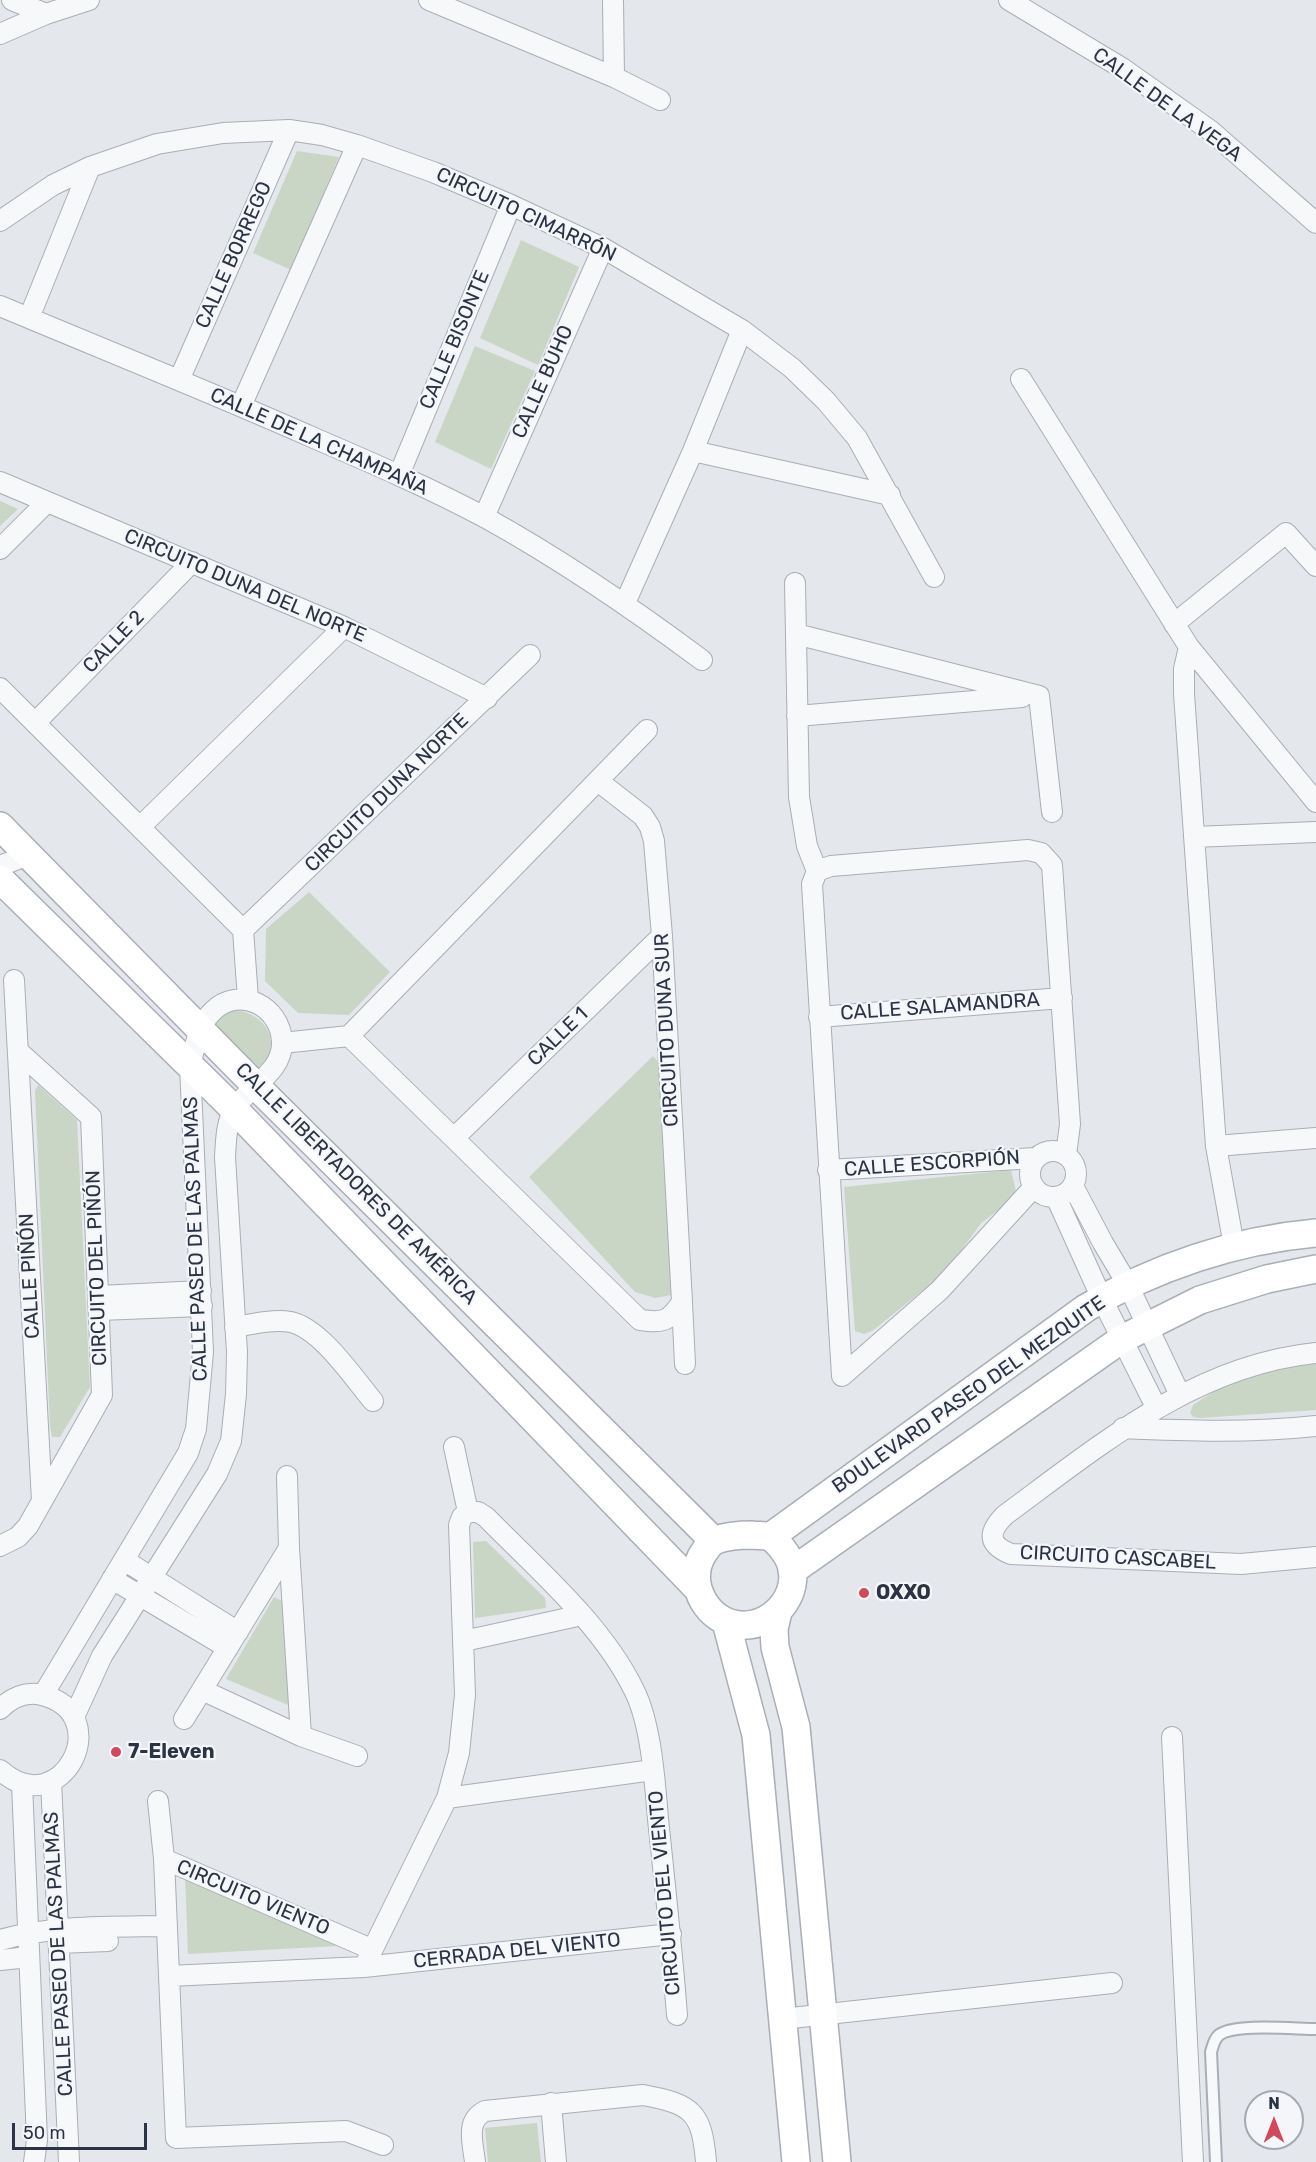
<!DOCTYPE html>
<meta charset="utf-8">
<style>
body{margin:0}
#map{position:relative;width:1316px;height:2162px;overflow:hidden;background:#e4e7ec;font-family:Rubik,sans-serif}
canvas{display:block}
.north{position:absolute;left:1244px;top:2090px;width:60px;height:60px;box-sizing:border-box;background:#f4f6f9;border:2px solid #a4a8b1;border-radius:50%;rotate:0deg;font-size:16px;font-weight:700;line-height:24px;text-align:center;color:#2b3445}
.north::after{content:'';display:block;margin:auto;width:21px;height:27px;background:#d1495b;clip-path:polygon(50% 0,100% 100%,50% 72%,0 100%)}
.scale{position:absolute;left:12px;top:2123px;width:135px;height:27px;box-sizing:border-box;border:3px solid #2b3445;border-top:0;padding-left:8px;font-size:18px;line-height:21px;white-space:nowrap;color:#2b3445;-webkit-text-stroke:4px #f4f6f9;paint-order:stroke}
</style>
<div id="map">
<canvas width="1316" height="2162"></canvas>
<div class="north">N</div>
<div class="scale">50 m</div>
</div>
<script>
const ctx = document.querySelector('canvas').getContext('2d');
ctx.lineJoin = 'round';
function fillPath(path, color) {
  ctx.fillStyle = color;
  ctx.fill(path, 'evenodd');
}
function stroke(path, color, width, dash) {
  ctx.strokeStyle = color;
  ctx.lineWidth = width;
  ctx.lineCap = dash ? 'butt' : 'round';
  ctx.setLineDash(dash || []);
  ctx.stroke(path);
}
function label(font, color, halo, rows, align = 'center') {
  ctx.font = font + ' Rubik,sans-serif';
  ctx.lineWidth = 4.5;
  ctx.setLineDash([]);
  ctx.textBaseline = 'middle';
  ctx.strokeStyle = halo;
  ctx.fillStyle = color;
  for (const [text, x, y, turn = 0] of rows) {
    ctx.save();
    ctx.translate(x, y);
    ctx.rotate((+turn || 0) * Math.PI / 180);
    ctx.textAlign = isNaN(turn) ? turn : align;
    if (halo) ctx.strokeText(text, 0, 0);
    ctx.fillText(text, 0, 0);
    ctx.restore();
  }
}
fillPath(new Path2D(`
 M297,151l42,6 -48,113 -38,-17z
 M521,240l58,27 -41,98 -58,-27z
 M475,346l60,25 -44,98 -56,-27z
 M0,501l18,8 -18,17z
 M309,892l81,80 -41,43 -51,-2 -33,-32 1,-52z
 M238,1010c19,4 38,19 32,42 -2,6 -8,12 -11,17l-49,-44 13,-13z
 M653,1056l8,9 10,230 -16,3 -20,-6 -106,-115z
 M38,1085l39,35 13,267 -30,50h-8l-2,-11 -15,-335z
 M1011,1170l6,26 -36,27 -35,49 -74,59 -8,3 -9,-3 -11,-144z
 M1316,1363v47l-116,8 -7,-1 -3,-4 3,-8 31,-20 60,-18z
 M486,1541l59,57 1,10 -71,10 -2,-76z
 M274,1597l8,4 9,98 -3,6 -62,-26z
 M185,1875l153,63v8l-150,8z
 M537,2123l4,39h-53l-3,-34z`), '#c9d6c5');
const lane = new Path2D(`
 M1216,2162l-5,-110c2,-6 3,-13 8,-17 15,-12 76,-6 97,-6`);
const street = new Path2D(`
 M12,0l34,14
 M429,0l185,77 -1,-77
 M1009,0l113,68 89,63 105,92
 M0,34l46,-20 43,-14
 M614,77l46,23
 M0,221l53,-36 37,-18 67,-23 66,-11 66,-3 33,5 35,10 76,27 78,33 92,43 139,82 50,38 34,33 31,37 77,139
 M0,306c105,44 210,86 314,132 58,25 116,50 172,80 76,42 146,90 216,142
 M29,318l61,-151
 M1021,379l168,268 127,155
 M179,380l110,-250
 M241,406l116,-261
 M693,451l197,44
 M399,475l112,-270
 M0,482l344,145 143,71
 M484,517l119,-269
 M0,549l47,-47
 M795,583l4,214 8,49 10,25
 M625,603l68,-152 49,-121
 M1174,624l112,-91 30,33
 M796,634l243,62 13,116
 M1189,647l-5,22v25l32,452 18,100
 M0,688l243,242 5,69
 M797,716l225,-19
 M35,723l157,-161
 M140,827l204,-200
 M1194,837l122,-5
 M0,866l28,-11
 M243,930l287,-275
 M14,980l28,521
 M819,1017l243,-19
 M349,1036l291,284c23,3 29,2 42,-18l-20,-366 -8,-95 -4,-14 -7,-11 -45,-35
 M282,1043l67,-7 298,-306
 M454,1138l208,-202
 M1216,1146l100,-8
 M1030 1174a23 23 0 1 1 46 0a23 23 0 1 1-46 0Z
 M828,1170l208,-12
 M1073,1186l30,57 25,42 52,110
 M1034,1187l-94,103 -98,86 -30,-492 5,-13 14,-5 197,-16 13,3 11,12 18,259 -4,31
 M1056,1197l46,102 54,108
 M99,1296l102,-5
 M682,1302l3,62
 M99,1310l103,-4
 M235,1327c18,-3 38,-8 56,-5 30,7 62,55 82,79
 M1316,1353c-121,12 -216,92 -311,162 -16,16 -19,29 6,39l230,10 75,-7
 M1123,1428c65,3 128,5 193,-2
 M454,1447l14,65
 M287,1476l2,72 12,188
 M0,1546l18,-9 10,-11 74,-131 -11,-278 -72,-65
 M124,1560l114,72
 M112,1579l116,69
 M464,1641l118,-26
 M202,1690l99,46 56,20
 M43,1695l145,-242 8,-24 7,-77 -13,-286c5,-19 8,-41 23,-55 26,-26 68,-5 69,31 1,30 -33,44 -47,66 -9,14 -9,33 -10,49l12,195 -1,42 -5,47 -14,33 -115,182 -28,61
 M0,1709c11,-11 26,-18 42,-14 76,19 19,130 -42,75
 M184,1719l105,-171
 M1172,1737l21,425
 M51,1781l18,381
 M22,1784l15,356 -3,22
 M447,1798l206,-28
 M158,1801l6,58 12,279 170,-7 37,14
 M164,1859l207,90
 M0,1940c54,-15 111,-13 167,-14
 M59,1943l49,-2
 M0,1960l29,-3
 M364,1967l83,-169 12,-45 6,-58 -6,-170 3,-8 6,-5h10l8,5c51,52 116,107 148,173 17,33 21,92 24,129 7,66 14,131 19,196
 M169,1976l195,-9 307,-33
 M782,2019l330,-36
 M551,2103l5,59
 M475,2162c-2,-19 -10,-41 10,-51l158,-16c50,9 59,18 63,67`);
const secondary = new Path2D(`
 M0,826l256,260 458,455
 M0,879l234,230 464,480
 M752,1535c5,1 13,0 18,2 7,4 12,11 16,17 21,33 -10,74 -46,71 -32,-3 -53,-39 -39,-68 4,-6 8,-14 15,-17 11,-4 24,-5 36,-5z
 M770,1537l316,-229c69,-41 150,-68 230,-75
 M792,1571l330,-232 78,-39 67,-21 49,-10
 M778,1612l-4,17 1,18 21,80 41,435
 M726,1622l30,113 40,427`);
stroke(lane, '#a9aeb7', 14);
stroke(street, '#a9aeb7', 22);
stroke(secondary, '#a9aeb7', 30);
stroke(lane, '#f7f8fa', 10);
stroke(street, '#f7f8fa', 20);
stroke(secondary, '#fff', 27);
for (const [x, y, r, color] of [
 [864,1593,6,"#d1495b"],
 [116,1752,6,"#d1495b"]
]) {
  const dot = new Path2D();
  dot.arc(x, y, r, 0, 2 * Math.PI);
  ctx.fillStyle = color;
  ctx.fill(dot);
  stroke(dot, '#f4f6f9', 2);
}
label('20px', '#2b3445', '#f4f6f9', [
 ["CALLE DE LA VEGA",1167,105,36],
 ["CIRCUITO CIMARRÓN",526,215,25],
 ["CALLE BORREGO",234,255,-66],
 ["CALLE BISONTE",455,340,-67],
 ["CALLE BUHO",543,382,-66],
 ["CALLE DE LA CHAMPAÑA",319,442,24],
 ["CIRCUITO DUNA DEL NORTE",245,586,23],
 ["CALLE 2",114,642,-46],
 ["CIRCUITO DUNA NORTE",387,793,-44],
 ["CALLE SALAMANDRA",940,1007,-4],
 ["CIRCUITO DUNA SUR",667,1030,-93],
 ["CALLE 1",558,1037,-44],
 ["CALLE ESCORPIÓN",932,1164,-4],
 ["CALLE LIBERTADORES DE AMÉRICA",356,1184,45],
 ["CALLE PASEO DE LAS PALMAS",196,1239,-92],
 ["CIRCUITO DEL PIÑÓN",97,1268,-92],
 ["CALLE PIÑÓN",30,1276,-93],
 ["BOULEVARD PASEO DEL MEZQUITE",969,1395,-35],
 ["CIRCUITO CASCABEL",1118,1558,3],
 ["CIRCUITO DEL VIENTO",665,1893,-95],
 ["CIRCUITO VIENTO",253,1898,23],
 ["CERRADA DEL VIENTO",517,1951,-6],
 ["CALLE PASEO DE LAS PALMAS",59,1954,-93]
]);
label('bold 20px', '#2b3445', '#f4f6f9', [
 ["OXXO",876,1593],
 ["7-Eleven",128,1752]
], 'left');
</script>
